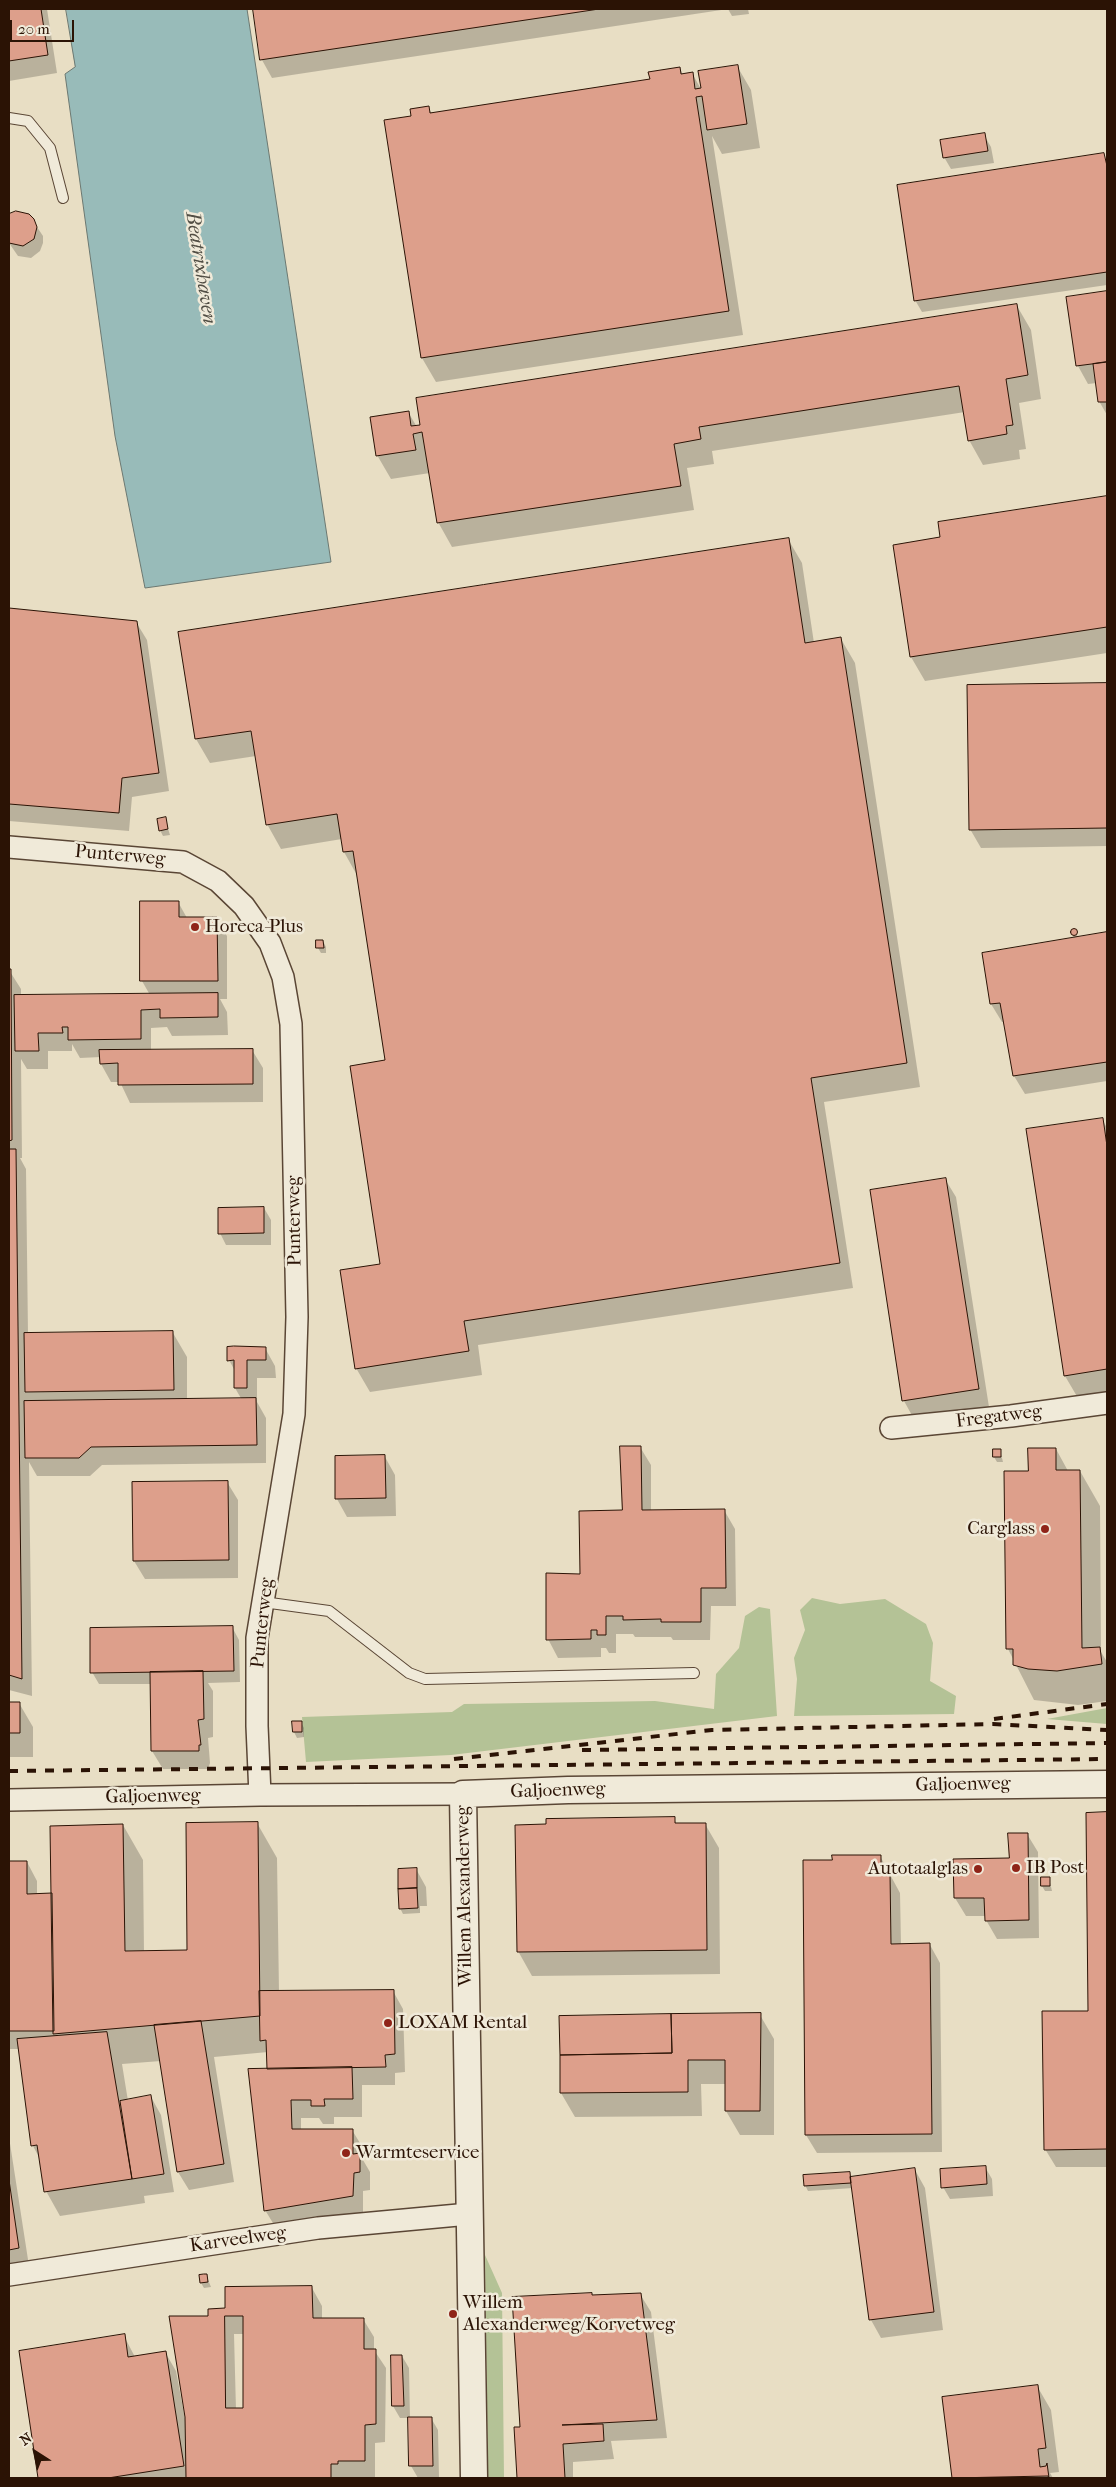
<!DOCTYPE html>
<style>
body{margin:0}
#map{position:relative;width:1116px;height:2487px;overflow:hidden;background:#e8dec4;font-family:"IM FELL French Canon",serif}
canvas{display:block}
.frame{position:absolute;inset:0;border:10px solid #2b1305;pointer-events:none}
.north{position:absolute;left:10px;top:2427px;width:50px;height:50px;-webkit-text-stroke:4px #f0ead9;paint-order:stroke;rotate:325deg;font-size:14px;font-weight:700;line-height:20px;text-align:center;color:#2b1305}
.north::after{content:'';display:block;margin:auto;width:18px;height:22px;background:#2b1305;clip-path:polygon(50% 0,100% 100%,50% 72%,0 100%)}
.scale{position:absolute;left:10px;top:20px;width:64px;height:22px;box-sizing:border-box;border:2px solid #2b1305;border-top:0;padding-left:6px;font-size:15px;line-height:18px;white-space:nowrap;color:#2b1305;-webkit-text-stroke:4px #f0ead9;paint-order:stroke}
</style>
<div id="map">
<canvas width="1116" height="2487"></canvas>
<div class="frame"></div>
<div class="north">N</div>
<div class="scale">20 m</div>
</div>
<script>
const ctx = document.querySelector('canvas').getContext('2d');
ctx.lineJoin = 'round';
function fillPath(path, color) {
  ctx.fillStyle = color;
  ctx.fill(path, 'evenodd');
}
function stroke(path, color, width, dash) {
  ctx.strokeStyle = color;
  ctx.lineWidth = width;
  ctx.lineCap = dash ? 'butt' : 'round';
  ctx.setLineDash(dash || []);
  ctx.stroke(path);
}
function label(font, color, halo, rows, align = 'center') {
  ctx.font = font + ' "IM FELL French Canon",serif';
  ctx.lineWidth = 5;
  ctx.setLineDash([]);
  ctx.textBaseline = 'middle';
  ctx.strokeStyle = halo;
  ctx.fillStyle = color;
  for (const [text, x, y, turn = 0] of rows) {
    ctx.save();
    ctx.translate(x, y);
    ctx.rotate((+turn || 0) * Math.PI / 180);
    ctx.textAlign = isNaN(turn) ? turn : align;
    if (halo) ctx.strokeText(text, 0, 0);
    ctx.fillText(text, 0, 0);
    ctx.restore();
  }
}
fillPath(new Path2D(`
 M812,1598l28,6 45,-5 41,25 7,19 -3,38 26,15 -2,18 -160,2 3,-37 -3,-21 11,-28 -5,-20z
 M759,1607l11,2 7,107 -326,39 -145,7 -4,-45 150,-5 12,-8 191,-3 59,8 2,-35 23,-26 6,-32z
 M1107,1708v16l-60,-5z
 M485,2255l17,38 2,185h-16z`), '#b4c296');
const water = new Path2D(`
 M66,9h181l84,553 -186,26 -30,-152 -50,-362 10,-7z`);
fillPath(water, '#98bbb9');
stroke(water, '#6c7871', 1);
fillPath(new Path2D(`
 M9,9h38l10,64 -48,8z
 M254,9h494l1,5 -17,2 -4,-7 -456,69 -10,-18z
 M737,66l14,24 9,58 -38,6 -10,-18 31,199 -307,47 -14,-24 -10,-241 16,-10 4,7 219,-34 29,-12 3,7 9,-2 10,18z
 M984,135l7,12 3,16 -43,6 -7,-12z
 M1103,155l4,7v123l-185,27 -7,-12z
 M15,213l20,11 8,12v7l-3,8 -9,7 -13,-2 -9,-13v-26z
 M1107,292v123l-8,-14 -2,-18 -9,1 -10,-18 -11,-68z
 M1017,306l14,24 10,69 -22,4 7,46 -7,1 1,9 -37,6 -14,-25 -4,-28 -253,39 2,13 -27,4 7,42 -242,37 -14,-25 -8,-49 -39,6 -14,-24 31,-43 9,15z
 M1107,497v156l-182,28 -14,-24 31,-119 -3,-15z
 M788,539l14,24 12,80 27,-4 14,24 65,424 -96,15 29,186 -375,57 4,30 -112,17 -14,-24 26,-103 5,-203 -29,-185 -14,-25 -2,-13 -61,10 -14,-25 -11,-68 -46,7 -14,-24z
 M9,610l127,12 11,18 22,151 -37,6 -3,34 -120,-10z
 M1107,685v161l-126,2 -11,-19 -2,-143z
 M165,819l5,16 -7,1 -3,-6z
 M141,902h37l9,16h29l11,18v63h-7l7,13 1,23 -56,1 -5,-9 -16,1v23l101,-1 11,18v34l-133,1 -10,-21h-9l-10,-18v-7l-21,1 -8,-14v7h-24v18h-21l-6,-10 1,99h-2l6,11 2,165 145,-1 14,24v43h55l-7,-12v-17l-6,-11 36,-12 10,18 1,12h-19v24l9,16v45l-164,2 -12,11h-53l-8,-14 3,234 -23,-6v-720l12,19v8l129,-2 -8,-14z
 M1073,931l7,8 27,-5v147l-82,13 -11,-18 -9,-54h-3l-11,-18 84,-64 -3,-6z
 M323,941l3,6v6h-5l-3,-5z
 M1102,1119l5,9v279l-22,3 -20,-34z
 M945,1179l11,18 33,210 -75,12 -10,-18 -33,-210z
 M264,1208l7,12v25h-45l-6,-12z
 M640,1447l11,18v46l73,-1 11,19 1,77h-25l-1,34h-37l-2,-3h-36l-2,-3h-17v19h-7l-3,-5h-5v9l-43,1 -10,-19 33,-64 42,-63z
 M1056,1449l12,22h12l20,35 1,146 6,10v39l-29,4 -44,-5 -26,-51 -2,-177h23z
 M1000,1450l3,12h-6l-3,-5z
 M336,1457h49l10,18 1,41 -49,1 -10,-18z
 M227,1482l11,18v78l-93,1 -11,-18z
 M232,1627l7,13 1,42 -32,1 5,8v46l-5,1 2,25 -2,6h-45l-11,-18 -1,-67h-52l-7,-12z
 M9,1703h10l14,24v30h-24z
 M294,1722h7l3,6v9l-7,1 -3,-6z
 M1087,1814h20v353h-51l-11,-18 44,-137z
 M674,1819l3,5h28l14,24 1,126 -188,2 -14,-25z
 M257,1823l20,35 2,134 114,-1 10,18 2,63 -10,1v12h-33v32h-28v7h-11l-4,-6h-18v12h51l11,18v12l7,12v18l-7,1v23l-87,14 -11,-18 3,-158 -54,5 20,125 -45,8 -11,-18 -17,-111 -39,3 6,37 23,-4 10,18 13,77 -30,4 1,7 -85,13 -14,-25 -6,-32 -7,-13 -13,-97h-11v-186l18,-1 10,19v14l16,-1 70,-69 20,35 1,92 45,-1z
 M1027,1834l11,18 1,86 -42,1 -11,-19v-4h-20l-11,-18v-38l55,-1z
 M880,1856l20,37 1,52h29l10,18 2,189 -125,1 -11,-18 27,-274z
 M416,1869l10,18 1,19h-7v7l-17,1 -3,-6z
 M1049,1878l3,13h-7l-3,-5z
 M760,2015l14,24v96h-34l-14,-24v-27h-25l1,32 -127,1 -14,-24 -1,-76z
 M9,2137l20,129h-20z
 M985,2167l7,12 1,17 -43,3 -7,-12z
 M915,2170l10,18 18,142 -62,8 -10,-18 -18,-132 -45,3 -3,-6 44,-11 3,4z
 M206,2275l5,12 -7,1 -3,-5z
 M312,2288l10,18v13h41l11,18v13l12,18 -1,74 -10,1v35h-335l-20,-126 104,-16 11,21 30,-5 11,19 11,58 22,-112 17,-8zM234,2334h10l1,76h-9z
 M592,2294l1,2 47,-2 11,18 16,126 -56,3 3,18 -41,3v16h-55l-3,-49 6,-1z
 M402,2356l7,12 1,51 21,-1 7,12 1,47 -21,1 -7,-12 -2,-48h-9l-7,-12z
 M1037,2386l14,24 8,62 -9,1 3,5h-100l-9,-80z`), '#0003');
const building = new Path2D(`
 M9,9h32l7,46 -39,6z
 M253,9h346l-339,51z
 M738,65l9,59 -40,6 -5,-34 -6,1 33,214 -308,47 -37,-238 27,-4 -1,-7 19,-3 1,7 220,-34 -2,-7 32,-5 1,7 12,-2 2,17 6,-1 -3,-17z
 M985,133l3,18 -45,7 -3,-18z
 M1104,153l3,13v106l-193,29 -17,-116z
 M16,211l13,3 5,5 3,8 -3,12 -11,7 -14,-3v-29z
 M1107,291v71l-31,4 -10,-69z
 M1017,304l11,71 -22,4 7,46 -7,1 1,8 -39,7 -9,-55 -260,41 2,12 -27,5 7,42 -244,37 -15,-91 -9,2 3,16 -40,6 -6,-39 39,-6 2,15 9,-1 -4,-27z
 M1107,362v40h-9l-5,-38z
 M1107,496v131l-197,30 -17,-112 47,-8 -2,-15z
 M789,538l16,105 36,-6 66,426 -96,15 29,185 -376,58 5,30 -114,18 -15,-99 40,-6 -30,-198 35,-6 -32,-209 -10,1 -6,-38 -71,11 -15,-94 -56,8 -17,-107z
 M9,608l128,13 22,152 -37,5 -3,35 -110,-9z
 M1107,683v145l-138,2 -2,-145z
 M166,817l2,12 -9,2 -2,-12z
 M140,901h39v16h38l1,64h-78z
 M1070.5 932a3.5 3.5 0 1 1 7 0a3.5 3.5 0 1 1-7 0Z
 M1107,932v130l-94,14 -13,-73 -10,1 -8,-51z
 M316,940h7l1,8h-8z
 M9,969h2l1,171 -3,1z
 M218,993v24l-58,1v-9l-19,1v29l-73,1v-13h-6l1,6h-25l1,18h-24l-1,-56z
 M253,1049v35l-135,1v-22l-18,1 -1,-14z
 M1103,1118l4,28v223l-43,7 -38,-247z
 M9,1149h7l6,530 -13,-4z
 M946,1178l33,211 -77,12 -32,-211z
 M264,1207v26l-46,1v-26z
 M173,1331l1,59 -149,2 -1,-59z
 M234,1346l32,1v13h-19v28h-13v-28l-7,1v-14z
 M256,1398l1,47 -166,2 -12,11h-54l-1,-57z
 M620,1446h21l1,64 83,-1 1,79h-25v34h-40v-3l-38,1v-4h-17v19h-9v-5h-6v9l-45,1v-67l34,1 -1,-63 43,-1z
 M1028,1448h28v22h24l2,178 18,-1 2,17 -45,7 -29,-2 -15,-4v-16h-7l-2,-178h24z
 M993,1449h8v8h-8z
 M385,1455l1,43 -51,1v-43z
 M228,1481l1,79 -96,1 -1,-79z
 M233,1626l1,45 -144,2v-45z
 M203,1671l1,48 -6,1 3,25h-2v6h-48l-1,-79z
 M9,1702h11v31h-11z
 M292,1721h10v11h-9z
 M1107,1812v337l-63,1 -2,-139h46l-2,-198z
 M675,1817v6h31l1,127 -190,2 -2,-127 31,-1v-5z
 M258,1822l2,194 -207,18 -3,-208 73,-2 2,127 62,-1 -1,-127z
 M1008,1833h20l1,87 -44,1 -1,-23h-30l-1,-39 56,-1z
 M832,1855h49v18h9l1,71 39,-1 2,191 -127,1 -2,-275h29z
 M9,1861h18v33l25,-1 2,138h-45z
 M417,1868v20l-19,1v-20z
 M1041,1877h9v9h-9z
 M417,1888l1,20 -19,1 -1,-20z
 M394,1990l1,64 -10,1 1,12 -119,2 -1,-29 -6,1 -1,-50z
 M761,2013l-1,98h-35v-51h-37v32l-128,1v-38l112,-2 -1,-39z
 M671,2014l1,39 -112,2 -1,-39z
 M201,2021l23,143 -47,8 -23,-147z
 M107,2032l25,147 -88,13 -7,-47 -6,1 -14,-107z
 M352,2067l1,32h-29l1,7h-14v-6h-20l1,29h61v25l7,-1v19l-6,1 -1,23 -89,15 -16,-142z
 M151,2095l13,79 -32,5 -12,-78z
 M986,2166l1,18 -46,4 -1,-19z
 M915,2168l19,144 -65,8 -19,-143z
 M850,2172l1,11 -47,3 -1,-11z
 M9,2180l10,68 -10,2z
 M204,2274h3l1,8 -8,1 -1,-8z
 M312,2286l1,32h51v31h12v75l-11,1v36h-27v3h-7v14h-145l-1,-61 -16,-101h39v-7l17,-1v-21zM225,2316h18v92h-17z
 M592,2293v2l49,-2 16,127 -95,5 41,-1 1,17 -41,3 2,34h-48l-3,-51h6l-8,-130z
 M125,2334l3,23 38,-6 18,115 -76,12h-70l-19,-127z
 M391,2355h11l2,51h-12z
 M1038,2385l8,63 -8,1 2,18 6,-1 1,-3 2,15 -1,-2 -96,2 -10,-81z
 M408,2417h24l1,49h-24z`);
fillPath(building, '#dd9f8b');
stroke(building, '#2b1305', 1);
const service = new Path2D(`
 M9,118l19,3 22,27 13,50
 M263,1602l66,9 80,62 16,6 269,-6`);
const minor = new Path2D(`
 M9,847l174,15 35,19 26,25 26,37 13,34 8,47 6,293 -3,97 -37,224v88l3,69
 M891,1428l120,-12 96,-13
 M9,1800l251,-5 203,-1
 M9,2275l309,-47 151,-14`);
const tertiary = new Path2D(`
 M474,2478l-11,-684 105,-4 539,-6`);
stroke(service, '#5a4635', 12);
stroke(minor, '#5a4635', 24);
stroke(tertiary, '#5a4635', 29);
stroke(service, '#f0ead9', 10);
stroke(minor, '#f0ead9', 21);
stroke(tertiary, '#f0ead9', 26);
stroke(new Path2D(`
 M994,1719l113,-15
 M582,1750l525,-7
 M454,1759l258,-29 281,-6 114,6
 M9,1771l1098,-12`), '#2b1305', 4, [9, 9]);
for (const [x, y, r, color] of [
 [195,927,5,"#8f2418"],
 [1045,1529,5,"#8f2418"],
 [1016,1868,5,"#8f2418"],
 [978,1869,5,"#8f2418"],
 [388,2023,5,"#8f2418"],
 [346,2153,5,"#8f2418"],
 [453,2314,5,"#8f2418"]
]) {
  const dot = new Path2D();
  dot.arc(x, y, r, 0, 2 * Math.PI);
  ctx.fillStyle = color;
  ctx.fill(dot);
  stroke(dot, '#f0ead9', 2);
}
label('19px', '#2b1305', '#f0ead9', [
 ["Punterweg",120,856,5],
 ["Punterweg",295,1221,-91],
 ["Fregatweg",999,1417,-7],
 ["Punterweg",263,1623,-84],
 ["Galjoenweg",963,1785,-1],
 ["Galjoenweg",558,1791,-2],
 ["Galjoenweg",153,1797,-1],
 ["Willem Alexanderweg",465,1896,-91],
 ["Karveelweg",238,2240,-8]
]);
label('19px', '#2b1305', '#f0ead9', [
 ["Horeca-Plus",205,927],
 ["Carglass",1035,1529,"right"],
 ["IB Post",1026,1868],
 ["Autotaalglas",968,1869,"right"],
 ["LOXAM Rental",398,2023],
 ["Warmteservice",356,2153],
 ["Willem",463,2303],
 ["Alexanderweg/Korvetweg",463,2325]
], 'left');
label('italic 20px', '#514e44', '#f0ead9', [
 ["Beatrixhaven",200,268,81]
]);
</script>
